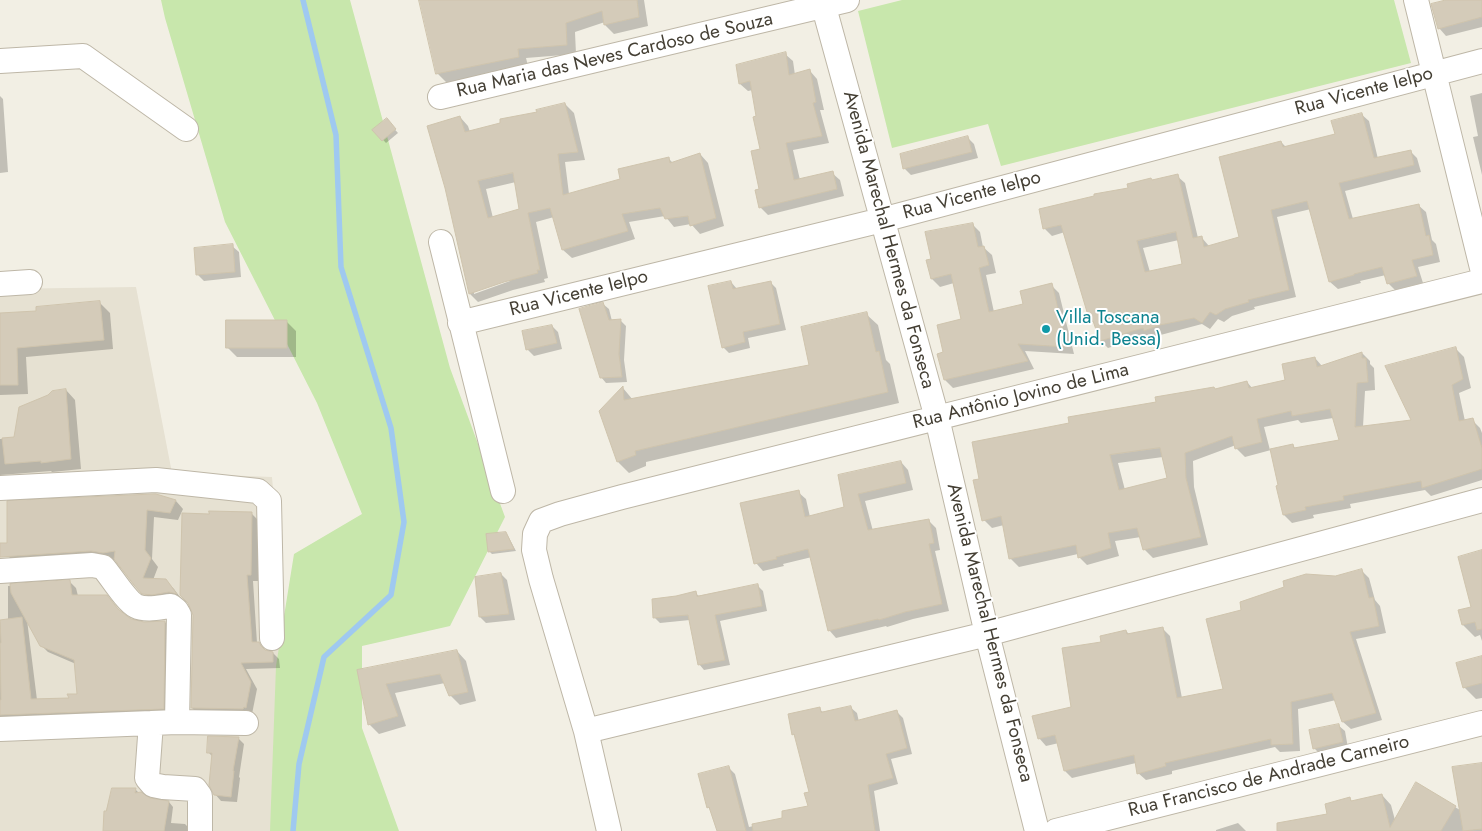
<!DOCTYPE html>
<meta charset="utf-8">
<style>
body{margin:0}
canvas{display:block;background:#f2efe4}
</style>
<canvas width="1482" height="831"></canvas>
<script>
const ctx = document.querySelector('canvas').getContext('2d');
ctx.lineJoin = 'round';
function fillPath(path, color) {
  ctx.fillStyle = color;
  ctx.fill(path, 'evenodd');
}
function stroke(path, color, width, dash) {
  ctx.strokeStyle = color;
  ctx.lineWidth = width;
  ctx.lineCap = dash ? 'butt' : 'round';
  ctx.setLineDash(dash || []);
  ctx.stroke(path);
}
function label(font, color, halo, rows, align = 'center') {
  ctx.font = font + ' Jost,sans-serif';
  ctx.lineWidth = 4;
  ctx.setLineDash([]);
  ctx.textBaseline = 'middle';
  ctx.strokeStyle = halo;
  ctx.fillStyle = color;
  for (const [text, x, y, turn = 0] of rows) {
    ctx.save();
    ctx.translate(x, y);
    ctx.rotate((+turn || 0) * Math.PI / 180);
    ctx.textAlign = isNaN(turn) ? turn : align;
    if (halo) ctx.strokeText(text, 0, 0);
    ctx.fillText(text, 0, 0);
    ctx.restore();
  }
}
fillPath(new Path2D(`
 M136,287l36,186 100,4 14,163 -3,191h-283v-542z`), '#e6e1d2');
fillPath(new Path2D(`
 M161,0h189l100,368 55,149 -55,109 -88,20v82l37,103h-129l6,-165 18,-112 68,-40 -45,-111 -92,-181 -60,-204z
 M902,0h492l17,63 -410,103 -13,-42 -96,24 -34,-137z`), '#c8e7ac');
fillPath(new Path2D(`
 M428,0h216l4,26 -34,8 -9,-9v-3l-30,10 1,22 -50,4 2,8 -81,17 -10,-10z
 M1445,0h37v27l-36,9 -7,-8z
 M785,54l8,7 2,14 15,-4 7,8 7,31h-4l9,33 -36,7 7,30 32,-7 8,7 4,16 -76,19 -8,-8 2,-57 -9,-60 -5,1 -8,-7z
 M1482,93v82l-9,-38 5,-1 -8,-40z
 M0,96l3,3 5,73 -8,1z
 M565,104l9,9 11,47 -20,2 4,32 52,-14 48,-21 4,4 27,-9 8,9 16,63 -24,8 -9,-10 -17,3 -9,-11 -36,6 6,17 -63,19 -9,-8 -9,-33 -18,5 12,56 -4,1 1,3 -32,8 -35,12 -8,-8 -10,-177 8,9 2,6 68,-19zM516,182l5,28 -28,8 -7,-29zM510,279v2l-36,13v-3z
 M1361,114l8,7 9,38 32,-8 7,7 4,14 -76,19 8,28 65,-14 8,7 6,28 4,4 4,18 -22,5 5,16 -28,7 -7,-7 -2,-8 -26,6 1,2 -23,6 -8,-7 -19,-73 -34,8 19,80 -42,10 1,2 -23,7 -8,6 -6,-3 -8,10 -8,-5 -49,13 -3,-2 -42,13 -7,-7 -5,-15 -4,-5 -27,-89 -13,4 -7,-7 -5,-19 90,-21 23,-8 24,-5 8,7 13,55h4l7,8 31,-8 41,-96 5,5 50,-12zM1179,240l4,25 -33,7 -7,-24z
 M389,123l9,10 -12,10 -12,-13z
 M968,138l6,6 4,14 -67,17 -6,-6 -4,-14z
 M972,224l8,8 3,15 9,8 4,18 -10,2 8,37 31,-7 26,-20 8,8 15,61 -49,-3 9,18 -81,19 -8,-8 17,-60 -8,-37 -14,4 -8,-8v-19z
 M232,246l7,6 2,25 -37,4 -6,-6z
 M731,282l6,7 33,-7 6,6 10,42 -38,8 2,10 -21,5 -6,-6z
 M100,303l10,10 3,36 -87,8 2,37 -28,1v-81l38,-1z
 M603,304l6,5 3,12 8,-1 6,6 -2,34 3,22 -21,1 -5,-6z
 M866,314l12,11 8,35 4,4 9,39 -253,59v4l-17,7 -11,-11 -18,-51 23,-23 10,12 178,-34z
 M287,322l9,9v26h-59l-10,-10z
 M552,326l6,6 4,17 -28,7 -7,-7z
 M1456,349l8,8 7,31 -12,5 6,28 7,-1 8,8 2,5v47l-51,16 -6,-6 -75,14 1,4 -38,7 1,3 -22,5 -8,-8 -5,-29 -8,-36 -26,7 -9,-9v-3l-43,16 1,26 14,58 -55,13 -9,-9 -3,-12 -26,4 4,15 -32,9 -8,-8 -1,-3 -59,13 -9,-9 -6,-33 -12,3 -8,-8 -3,-40 90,-56 176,-42 6,7 33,-8 29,-23 7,8 40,-13 8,8v3l4,4 1,22 -10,1 -2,36 50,-5zM1333,418l7,23 -44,8 -4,-4 -22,5 -6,-23 34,-7 3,3zM1163,457l6,22 -44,11 -7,-27z
 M66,390l9,10 6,69 -29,3 -1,-1 -51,4v-36h15l34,-43z
 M901,462l7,8 5,20 -48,11 8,30 56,-10 7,7 4,22 -5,1 14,60 -36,8 -26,8 -1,-1 -50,12 -7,-8 -17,-73 -29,7 1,2 -21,5 -7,-8 42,-71 8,7 4,18 36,-9 -7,-32z
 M176,501l7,8 -5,11 -24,-3 -2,42 6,8 -5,13 13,1 8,8 8,11 -30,1 -17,-17 -19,-24 -100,4 -8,-8v-53z
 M252,514l6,6v61h-5l4,62h2l7,8 7,2 6,6 1,9 -34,1 11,20 -5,25 -53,1 -7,-7z
 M505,533l3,3 8,15 -24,3 -3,-3z
 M1482,552v89l-2,-6 -5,2 -12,-12 9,-17z
 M1362,571l7,7 6,22 5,6 6,27 -30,6 26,81 -31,9 -8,-7 -7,-22 -38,9 2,42 -20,1 -5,-5 -103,24v3l-26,6 -8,-7 -2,-10 -64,15 -7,-7 -6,-28 -13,3 -7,-8 33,-30 31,-65 23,-12 4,4 33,-6 7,7 12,62 42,-8 19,-79 92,-34z
 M501,574l6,6 8,40 -29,3 -6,-6z
 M70,582l6,6 2,8 35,7 8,10 10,7 13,3 21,-1 6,7 -1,86 -170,9v-102h8v-36zM27,620l14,25 7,7 28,12 2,31 -7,4 -34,1z
 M757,585l6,6 4,20 -47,10 10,44 -26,5 -5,-6 -9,-44 -30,3 -5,-5 40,-25 4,3z
 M457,651l9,10 10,40 -16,4 -10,-10 -5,-12 -50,10 11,33 -27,8 -10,-10 -10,-53z
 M1482,657v41l-6,1 -12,-12z
 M850,707l7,6 2,9 38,-10 6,6 9,36 -21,5 7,25 -24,7 6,40h-162l-7,-20 -3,-4 21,-39 6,6 14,53 35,-8 25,-12 1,-14 -14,-56 -3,-3 26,-25 5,4z
 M1338,725l7,6 3,17 -28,6 -6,-6z
 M238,738l6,6 -5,33 1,1 -3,24 -16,-1 -6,-7 -2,-37 -4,-4z
 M1482,764v67h-199l46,-16 20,-16 4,3 29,-7 9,10 4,15 21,-36 44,26z
 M135,789l5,5 10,6 19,2 4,5 -2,16 14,1 5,5v2h-86z
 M1238,823l8,8h-30v-1z`), '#0003');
stroke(new Path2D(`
 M293,831l6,-67 25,-107 67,-62 13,-73 -13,-94 -50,-161 -5,-132 -33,-135`), '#9fc9f0', 5.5);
const building = new Path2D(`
 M419,0h218l2,17 -35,8 -2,-14 -36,12 1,22 -49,4 1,8 -83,17z
 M1446,0h36v17l-44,12 -7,-25z
 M786,52l3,23 21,-6 6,33 -3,1 9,33 -36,7 8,37 39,-9 4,18 -78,19 -4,-18 4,-1 -8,-38 9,-2 -7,-32 3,-1 -6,-35 -11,3 -3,-19z
 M565,103l13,49 -20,2 5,41 57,-16 -2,-10 51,-12 1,6 30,-10 16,65 -26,8 -2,-10 -23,3 -5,-11 -38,6 6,17 -66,19 -12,-42 -22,5 12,57h-3l1,3 -34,9 -35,12 -24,-106 -18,-62 33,-10 5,16 35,-9v-4l37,-7 -1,-2zM513,173l6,36 -31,9 -10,-37z
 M1362,113l12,45 37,-8 3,15 -75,18 10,36 70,-15 7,32 3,-1 4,20 -21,5 5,16 -30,8 -5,-17 -28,7v1l-25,7 -22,-81 -36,9 18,80 -41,10 1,2 -24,7 -9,6 -6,-3 -8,11 -8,-5 -34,7 -16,6 -1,-3 -43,13 -7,-20 -3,1 -29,-97 -18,4 -4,-20 55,-13v-2l34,-6 -1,-4 24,-6 1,2 26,-6 15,64 9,-2 2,11 35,-10 -20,-80 62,-16 2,6 52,-13 -4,-13zM1176,232l6,32 -37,8 -8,-31z
 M387,118l9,11 -14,12 -10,-11z
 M968,136l4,16 -69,17 -3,-15z
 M973,223l5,24 6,-1 5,19 -10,3 10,44 34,-8 -3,-13 32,-8 15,64 -49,-3 10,17 -84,19 -7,-26 6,-2 -6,-27 24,-6 -10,-45 -20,5 -5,-19 5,-1 -6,-27z
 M233,244l2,28 -39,3 -2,-27z
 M731,281l2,8 38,-8 9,43 -37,8 2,10 -23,6 -14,-62z
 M100,301l4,39 -87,8 1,37h-18v-72l36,-2v-4z
 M603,302l6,18 12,-1 -2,35 3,23 -22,1 -21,-69z
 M867,312l9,40 3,-1 9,41 -253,59 1,4 -19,7 -18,-51 24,-25 1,14 185,-35 -8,-38z
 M226,320h61v28h-61z
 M552,325l5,18 -31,7 -4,-19z
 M1456,347l7,32 -11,6 7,36 14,-3 9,30v21l-60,19 -1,-7 -78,15 1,4 -39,7 1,3 -23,5 -7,-29 2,-1 -8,-36 23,-5 1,4 45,-8 -9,-31 -38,7 -1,-5 -34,8 5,23 -27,7 -3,-13 -47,17 1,25 15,59 -58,13 -6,-22 -29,5 3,15 -33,10 -2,-13 -67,14 -8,-43 -19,5 -9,-41 6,-1 -7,-37 97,-19 -1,-6 88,-15 -1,-5 59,-10 1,2 32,-8 2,7 36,-8 -3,-16 33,-7 2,10 45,-15v6h4l2,24 -11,1 -2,44 56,-7 -26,-54zM1160,448l7,30 -48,12 -9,-35z
 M66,389l5,70 -30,4v-2l-36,3 -3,-26 12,-1 5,-30 29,-12 4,-4z
 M901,461l5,22 -48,11 10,36 61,-11 5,24 -5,1 13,60 -37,8 -26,8 -1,-1 -50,12 -20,-82 -32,8 1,2 -23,5 -14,-61 59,-13 6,27 39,-10 -6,-32z
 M156,494l20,6 -6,13 -23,-3 -2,40 6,8 -8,20 23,1 11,15 -8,-2 -17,3 -10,-1 -8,-9 -20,-26 1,-8 -12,2 -12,-2 -91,6v-14h7v-42z
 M209,511l43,1 -1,63h-4l5,67h7l2,4 4,4 8,2v10l-32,1 10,19 -5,26 -2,-1 -1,2 -52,-1 2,-93 -5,-12 -8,-8 2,-82 27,1z
 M506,532l8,17 -26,3 -2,-18z
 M1482,550v79l-5,1 -2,-8 -13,3 -4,-15 13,-3 -13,-50z
 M1362,569l7,29 4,-1 6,29 -29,6 26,81 -34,9 -10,-29 -41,9 2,42 -22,1v-6l-106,24 1,3 -29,8 -3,-19 -70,16 -9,-36 -17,4 -6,-23 39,-9 -9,-59 39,-6 -1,-6 26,-6 1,4 36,-7 14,71 46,-9 -17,-70 35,-9 -1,-8 44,-15 -1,-6 23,-7 29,2z
 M501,573l8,41 -30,3 -4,-40z
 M70,580l2,15h35l11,14 13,10 13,3 21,-1 -1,88 -164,6v-15h1l-1,-57h1l-1,-23 22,-3 9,82 38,-1 -2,-4h10l-3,-34 -34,-14 -29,-53 -1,-9z
 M758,584l4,22 -47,9 10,45 -27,5 -10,-50 -35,3 -1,-19 24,-3 20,-5 1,5z
 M457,650l11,42 -19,4 -9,-22 -54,10 12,32 -30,9 -11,-55z
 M1482,656v27l-19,5 -7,-25z
 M851,706l4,15 42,-11 10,38 -21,6 7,24 -25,7 7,46h-122l-1,-7 30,-6v-7l26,-5 -4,-13 5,-1 -15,-58 -2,1 -4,-21 32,-7 1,5z
 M1339,724l4,18 -30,7 -4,-19z
 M208,736l31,1 -6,34h1l-3,26 -17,-2 -5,-10 3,-32h-5z
 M1482,763v66l-19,2 -11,-64z
 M729,766l17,65h-29l-8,-24 -2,1 -9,-34z
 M1416,782l40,24 -15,25h-164v-8l50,-9 -2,-10 25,-7 1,4 31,-7 8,33z
 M112,788h24l-1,5 6,-1 9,6 19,3 -5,30h-61l1,-20h2z`);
fillPath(building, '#d4cbb9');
stroke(building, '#cfc4ad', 1);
const minor = new Path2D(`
 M822,0l115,418 50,216 50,197
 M1416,0l66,268
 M0,61l83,-5 103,73
 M440,97l407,-97
 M441,242l62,249
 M0,284l30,-2
 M460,323l422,-103 600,-159
 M0,488l156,-8 102,11 11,10 3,137
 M0,571l92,-6 11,2c8,9 23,34 33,39 10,5 25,1 35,0l5,4 3,5 -2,107
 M151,723l-4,55 6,7 10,2 32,2 5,7v35
 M0,729l177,-7 69,1
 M586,731l401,-97 495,-134
 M609,831l-23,-100 -45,-152 -7,-29 1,-16 6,-13 19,-7 62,-17 860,-216
 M1056,831l426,-108`);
stroke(minor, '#beb7a7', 26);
stroke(minor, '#fff', 24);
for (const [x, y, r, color] of [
 [1046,329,5,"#0f9aa8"]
]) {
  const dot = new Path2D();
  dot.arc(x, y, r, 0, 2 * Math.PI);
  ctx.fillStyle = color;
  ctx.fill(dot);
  stroke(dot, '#fff', 2);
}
label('19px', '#443f34', '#fff', [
 ["Rua Maria das Neves Cardoso de Souza",615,56,-13],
 ["Rua Vicente Ielpo",1364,92,-15],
 ["Rua Vicente Ielpo",972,196,-15],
 ["Avenida Marechal Hermes da Fonseca",888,240,75],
 ["Rua Vicente Ielpo",579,294,-14],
 ["Rua Antônio Jovino de Lima",1021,397,-14],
 ["Avenida Marechal Hermes da Fonseca",989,633,76],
 ["Rua Francisco de Andrade Carneiro",1269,777,-14]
]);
label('19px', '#0d838f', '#fff', [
 ["Villa Toscana",1056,318],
 ["(Unid. Bessa)",1056,340]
], 'left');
</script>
